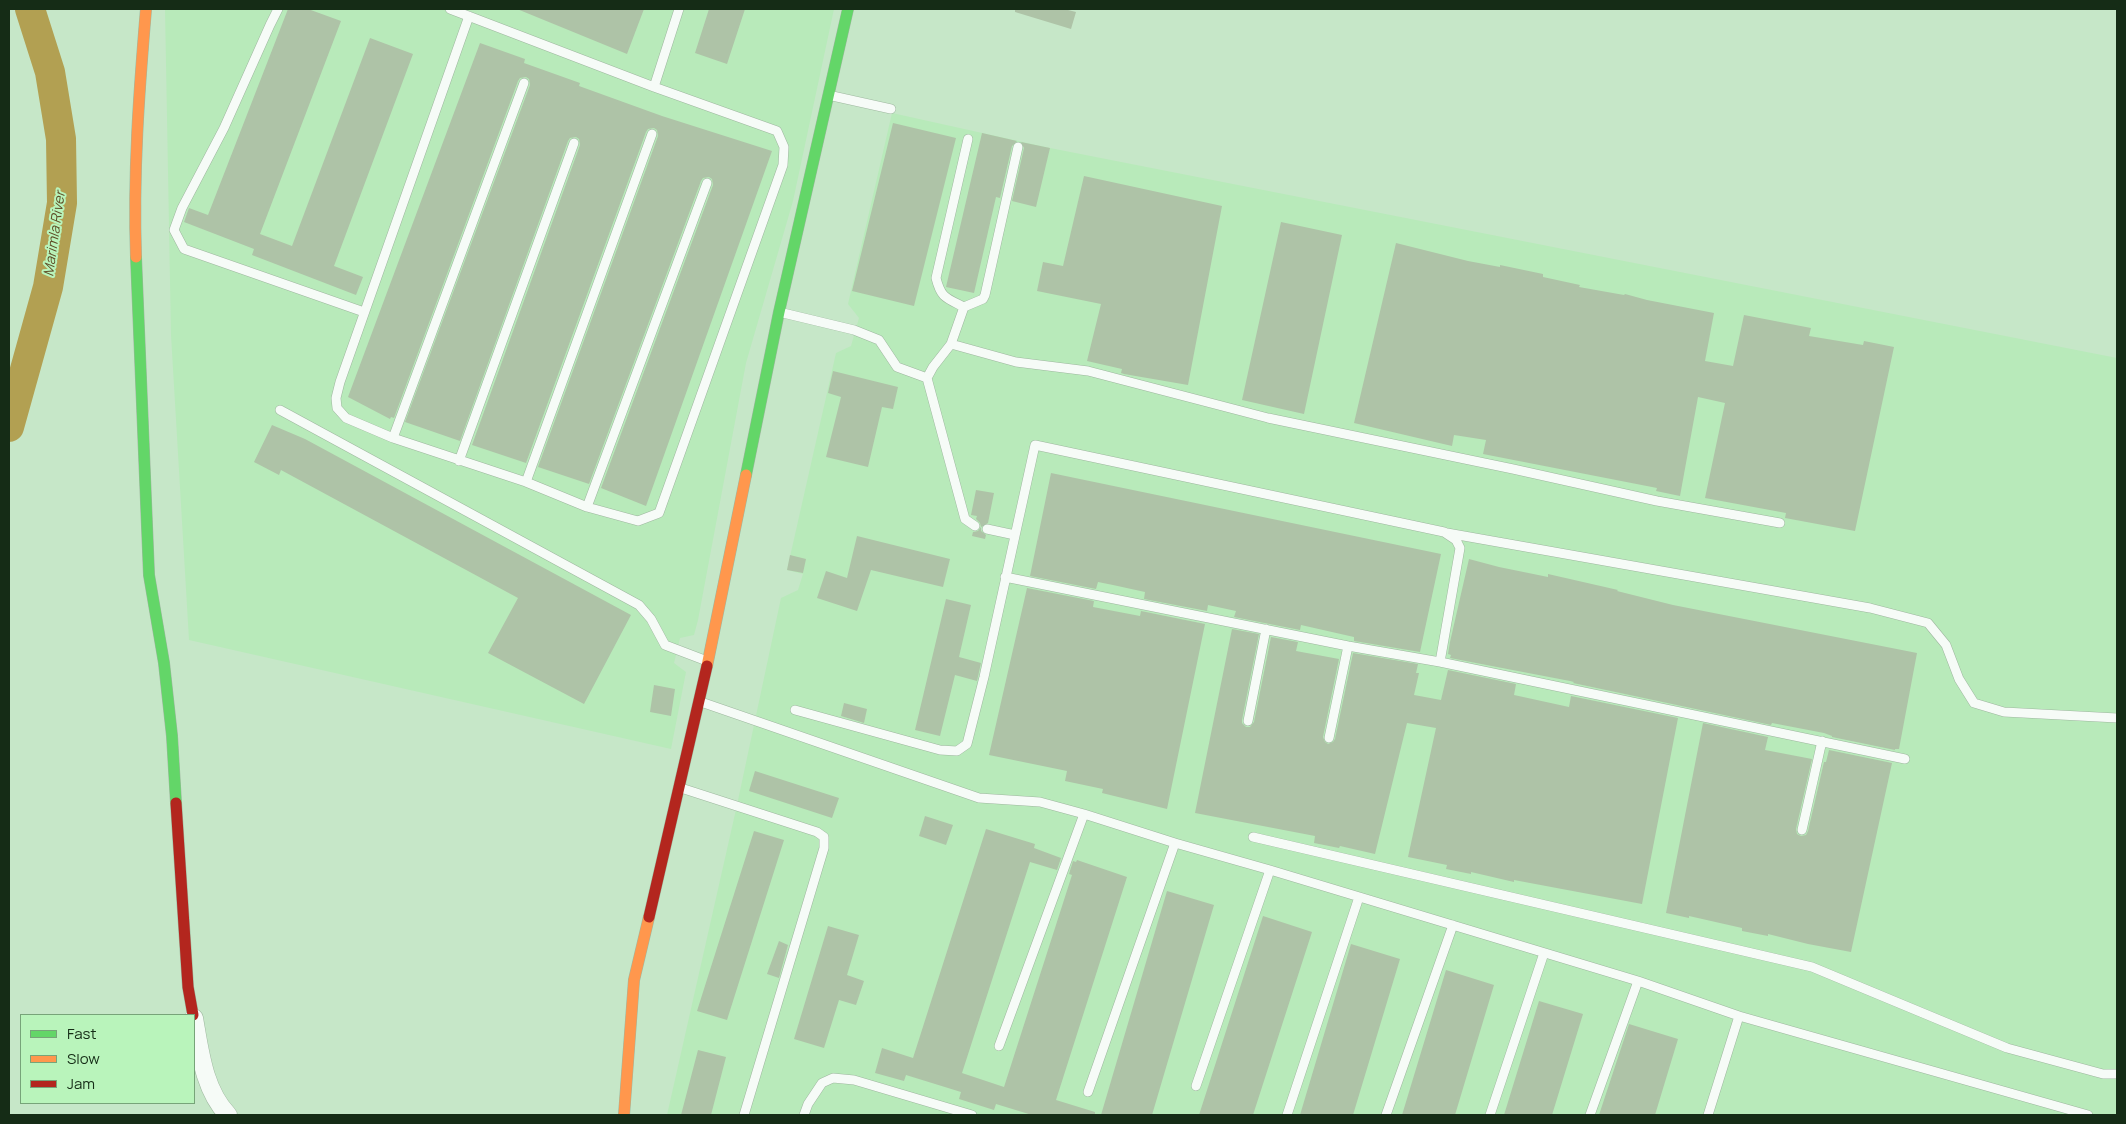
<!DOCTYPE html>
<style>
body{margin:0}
#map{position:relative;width:2126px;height:1124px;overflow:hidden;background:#c6e7c8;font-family:Manrope,sans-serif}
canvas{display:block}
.frame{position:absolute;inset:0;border:10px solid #152c16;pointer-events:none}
.legend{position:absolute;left:20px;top:1014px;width:175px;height:90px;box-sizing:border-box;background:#b9f4bb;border:1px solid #77a479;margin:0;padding:6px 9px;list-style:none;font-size:15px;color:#152c16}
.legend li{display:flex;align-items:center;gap:10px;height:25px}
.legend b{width:25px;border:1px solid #77a479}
</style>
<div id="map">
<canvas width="2126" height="1124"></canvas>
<div class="frame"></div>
<ul class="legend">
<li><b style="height:6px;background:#63d668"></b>Fast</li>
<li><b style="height:6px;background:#ff974d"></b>Slow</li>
<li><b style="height:6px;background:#b3261e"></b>Jam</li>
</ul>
</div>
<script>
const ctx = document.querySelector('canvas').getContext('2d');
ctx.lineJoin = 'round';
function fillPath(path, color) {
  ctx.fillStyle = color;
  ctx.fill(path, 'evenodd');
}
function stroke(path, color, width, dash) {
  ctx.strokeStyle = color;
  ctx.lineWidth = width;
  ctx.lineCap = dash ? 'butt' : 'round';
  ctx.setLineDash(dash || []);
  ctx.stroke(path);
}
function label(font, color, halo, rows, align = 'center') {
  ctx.font = font + ' Manrope,sans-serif';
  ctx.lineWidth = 4;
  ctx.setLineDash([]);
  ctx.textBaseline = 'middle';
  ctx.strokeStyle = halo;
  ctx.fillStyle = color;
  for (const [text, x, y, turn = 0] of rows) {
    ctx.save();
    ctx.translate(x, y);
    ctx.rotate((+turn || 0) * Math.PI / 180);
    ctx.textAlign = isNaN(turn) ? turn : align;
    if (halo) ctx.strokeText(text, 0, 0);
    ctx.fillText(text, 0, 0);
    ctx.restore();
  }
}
fillPath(new Path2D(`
 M165,9h669l-41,192 -47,162 -48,257 -4,15 -14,3 -6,25 12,9 -15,77 -482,-109 -18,-305z
 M892,113l158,35 1067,210v757h-1450l70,-310 44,-207 17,-8 5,-16 -16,-4 49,-217 15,-7 8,-28 -11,-14z`), '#b8eaba');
stroke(new Path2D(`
 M9,427l39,-140 14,-84 -1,-64 -11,-67 -20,-63`), '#b2a052', 30);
fillPath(new Path2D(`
 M288,9h20l33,12 -81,213 32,12 78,-208 43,16 -79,212 29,11 -7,18 -104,-40 2,-6 -70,-27 5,-14 19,7z
 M517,9h127l-17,45z
 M709,9h36l-18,55 -32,-11z
 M1015,9h49l12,3 -5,17 -56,-17z
 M480,43l45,16 -1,4 56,20 -1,3 83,30 110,35 -126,355 -45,-18 112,-303 -1,-6 -3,-2 -6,1 -2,3 -112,303 -51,-17 120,-331 -1,-6 -3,-2 -6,1 -2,3 -120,331 -54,-18 108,-300 -1,-6 -3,-2 -6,1 -2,3 -108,300 -55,-19 125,-337 -1,-6 -3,-2 -6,1 -2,3 -124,337 -3,-1 -1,2 -42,-22z
 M893,123l63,15 -42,168 -62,-15z
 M982,133l35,8 -5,5 -12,52 -4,-1 -22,96 -28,-6z
 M1021,142l29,6 -14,59 -24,-6 12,-53z
 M1084,176l138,30 -34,179 -64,-11 -3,-1 1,-4 -35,-8 14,-57 -64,-13 6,-29 20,4z
 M1281,222l61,13 -38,179 -62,-14z
 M1396,243l72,18 32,6v-2l43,9v3l37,8 -1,2 45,8 1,-1 22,6 67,13 -9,48 28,5 11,-51 67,13 -2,8 54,9 1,-4 30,6 -39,184 -70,-13 1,-5 -81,-15 20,-95 -27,-6 -18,99 -24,-5 1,-3 -174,-34 3,-14 -32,-5 -2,11 -98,-23z
 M833,371l65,16 -5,22 -11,-2 -14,60 -42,-10 15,-60 -13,-4z
 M272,425l33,14 326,176 -47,89 -96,-51 30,-55 -237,-128 -2,5 -25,-13z
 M1051,473l390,81 -21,98 -66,-11v-4l-53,-12 -1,5 -66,-13 2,-6 -28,-6 -1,6 -63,-12 1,-7 -32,-7 -15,-3 -2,7 -66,-13z
 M976,490l18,3 -6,30 -7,4 -1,-4 -4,-4 1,-3 -6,-1z
 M981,527v4l5,4 -1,4 -13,-3 1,-4 5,-1z
 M857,536l93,23 -7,28 -72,-17 -14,41 -40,-13 9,-27 21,7z
 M790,555l16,4 -3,14 -16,-3z
 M1469,559l30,8 49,10v-3l70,16 -1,1 56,14 244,48 -18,96h-4v1l-63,-13v-1l-8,-3 -52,-10 -1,2 -198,-42 1,-1 -4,-1 -120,-23 1,-3 -3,-1 2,-12z
 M1027,588l67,13 -1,6 47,9 1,-5 64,13 -38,185 -65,-16 1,-4 -38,-8 2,-10 -78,-16z
 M946,599l25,6 -12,52 22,6 -4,18 -22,-6 -15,61 -25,-6z
 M1232,629l27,5 -17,86v3l4,4h4l4,-5 17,-85 27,5 -2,9 43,8 -16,78 2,5 3,2 5,-2 2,-3 18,-86 65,11 -2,9h3l-5,22 27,5 7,-30 68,14 -2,11 55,12 2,-11 107,22 -36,186 -128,-24v2l-43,-10v2l-25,-5 1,-4 -39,-8 28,-129 -29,-5 -32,131 -35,-8 -1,2 -25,-5 1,-7 -120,-23z
 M654,685l21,4 -4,27 -21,-4z
 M844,703l23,6 -3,14 -23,-7z
 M1703,723l65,14 -3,13 47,9 -16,70 1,5 4,2 5,-1 2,-4 16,-69h2l3,-12 63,13 -41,189 -43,-8 -40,-10v2l-26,-5v-3l-53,-12v2l-23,-5z
 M755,771l84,27 -7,20 -83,-27z
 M925,816l28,9 -7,20 -27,-9z
 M986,829l49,15 -1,4 27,10 -4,12 -27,-8 -68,211 42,14 68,-212 -3,-1 4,-13 3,1 1,-2 50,17 -71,223 39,12v3h-63l-36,-11 -2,6 -35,-11 2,-7 -55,-17 -2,6 -29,-8 7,-25 31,10z
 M754,831l30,9 -57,180 -30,-9z
 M1167,891l47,14 -62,210h-51z
 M1263,916l49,16 -59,183h-54z
 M828,926l31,9 -12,40 17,6 -8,24 -17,-5 -15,48 -30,-9z
 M779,941l9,4 -9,33 -12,-4z
 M1351,944l49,15 -47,156h-53z
 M1446,970l48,15 -39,130h-53z
 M1539,1001l44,13 -31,101h-48z
 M1629,1024l49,15 -23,76h-56z
 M698,1050l28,7 -15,58h-30z`), '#aec3a7');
const lane = new Path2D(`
 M278,9l-8,16 -46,103 -42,80 -8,22 10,19 180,63
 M450,9l204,78 25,-78
 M469,16l-129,366 -4,16 1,10 9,10 47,20 133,44 61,25 51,14 21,-8 124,-348 1,-18 -7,-16 -123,-44
 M828,95l63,14
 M964,307c-18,-9 -23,-9 -28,-29l32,-139
 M779,312l75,18 25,10 18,27 30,11 6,-11 18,-23 65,18 72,9 180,47 245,51 144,32 123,22
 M951,344l13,-37 19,-8 2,-4 33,-148
 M927,378l38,141 10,7
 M280,410l359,195 12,14 14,26 42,16
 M393,438l131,-355
 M459,461l115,-318
 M526,482l126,-348
 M587,507l120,-324
 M987,529l28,6
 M1447,533l423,75 58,15 18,22 13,34 15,24 30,9 113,6
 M1005,577l343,69 92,16
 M701,702l278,96 61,4 44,12 91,29 95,27 368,111 101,35 -31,99
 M795,710l145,40 17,1 10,-7 17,-67 51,-232 409,87 12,8 4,8 -20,114 465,97
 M1248,721l18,-92
 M1329,738l19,-92
 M681,788l136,44 7,5v11l-80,267
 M1802,830l20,-89
 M1253,837l559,130 195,81 96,26h14
 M1739,1016l349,99
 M999,1046l85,-232
 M1196,1086l74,-216
 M1088,1092l87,-249
 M804,1115l4,-11 14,-21 11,-5 21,2 118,35
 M1287,1115l72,-218
 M1386,1115l67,-190
 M1490,1115l54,-162
 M1590,1115l48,-134`);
const street = new Path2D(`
 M194,1018c6,34 10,72 34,97`);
const fast = new Path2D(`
 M136,257l13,318 15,88 8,73 4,67
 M746,475l33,-163 69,-303`);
const slow = new Path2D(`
 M136,257c-3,-83 3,-165 10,-248
 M707,666l39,-191
 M624,1115l10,-135 15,-63`);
const jam = new Path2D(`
 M176,803l12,184 5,28
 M649,917l58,-251`);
stroke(lane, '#9eb79f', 10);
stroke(street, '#9eb79f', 19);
stroke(fast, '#9eb79f', 12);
stroke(slow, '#9eb79f', 12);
stroke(jam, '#9eb79f', 12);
stroke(lane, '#f6fbf7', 9);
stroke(street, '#f6fbf7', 18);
stroke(fast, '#63d668', 11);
stroke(slow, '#ff974d', 11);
stroke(jam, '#b3261e', 11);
label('italic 14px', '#5e4d26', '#b9f4bb', [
 ["Marimla River",55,234,-82]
]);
</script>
